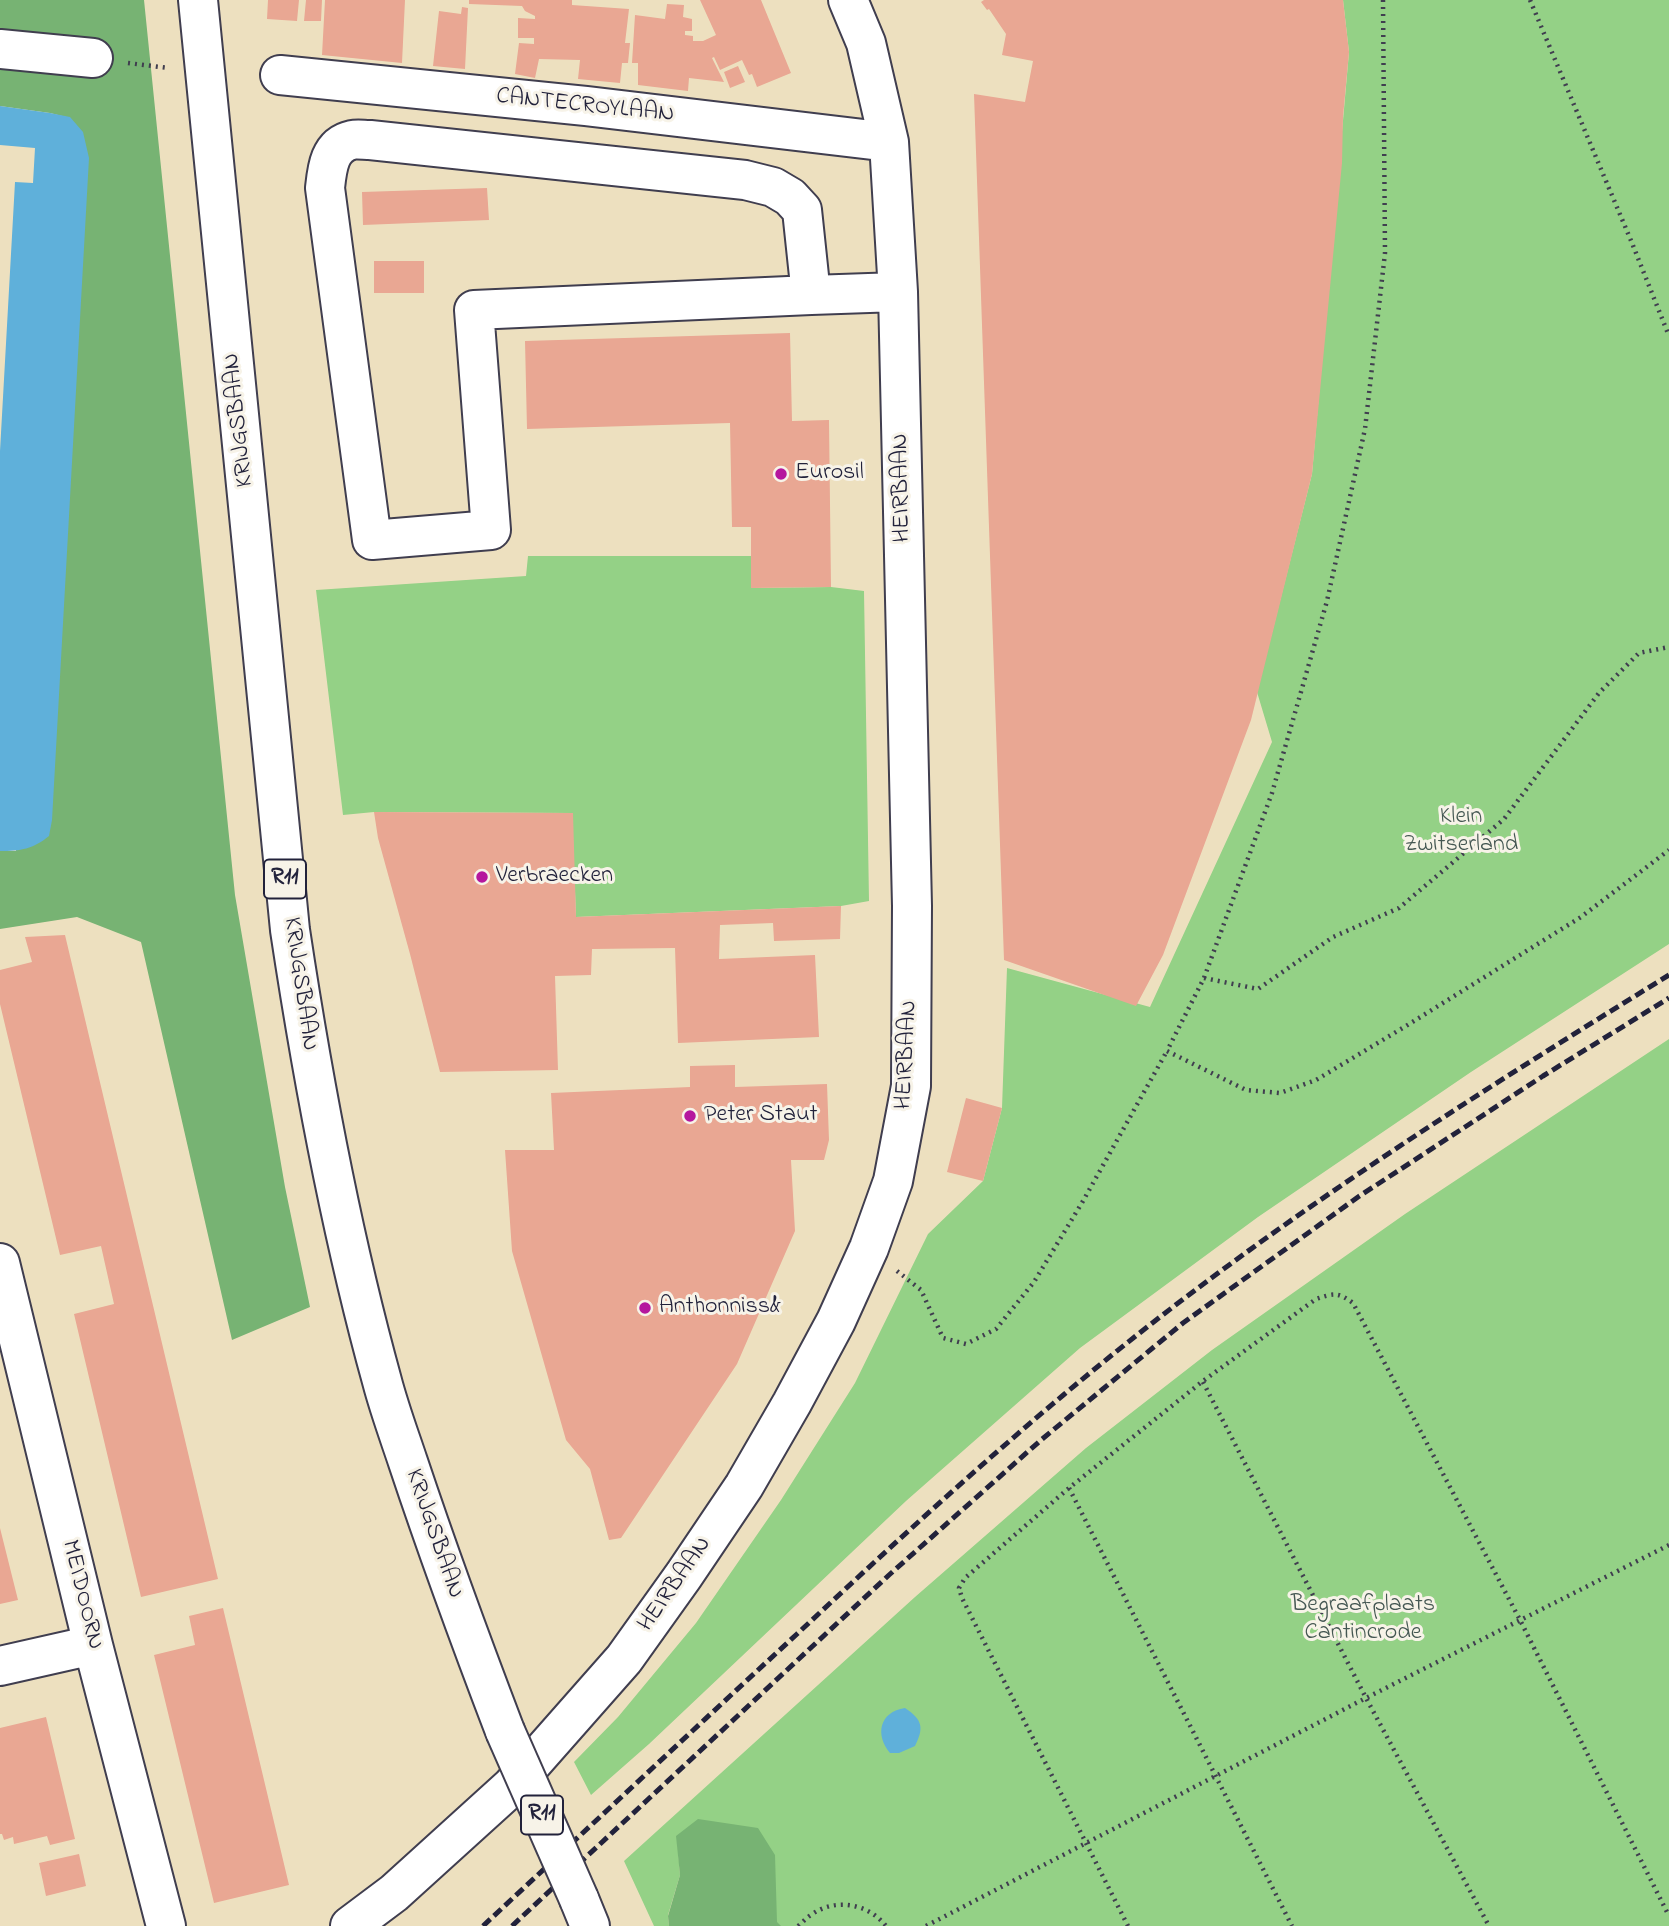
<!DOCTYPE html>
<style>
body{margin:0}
canvas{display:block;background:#ede0bf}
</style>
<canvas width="1669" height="1926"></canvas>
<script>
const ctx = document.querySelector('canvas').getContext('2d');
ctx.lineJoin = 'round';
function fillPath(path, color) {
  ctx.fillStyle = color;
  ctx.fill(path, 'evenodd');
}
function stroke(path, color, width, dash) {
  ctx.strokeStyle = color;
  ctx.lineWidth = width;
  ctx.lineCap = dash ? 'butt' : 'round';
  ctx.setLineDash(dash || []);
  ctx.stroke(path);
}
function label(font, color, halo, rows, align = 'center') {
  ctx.font = font + ' "Indie Flower",sans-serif';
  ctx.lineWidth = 6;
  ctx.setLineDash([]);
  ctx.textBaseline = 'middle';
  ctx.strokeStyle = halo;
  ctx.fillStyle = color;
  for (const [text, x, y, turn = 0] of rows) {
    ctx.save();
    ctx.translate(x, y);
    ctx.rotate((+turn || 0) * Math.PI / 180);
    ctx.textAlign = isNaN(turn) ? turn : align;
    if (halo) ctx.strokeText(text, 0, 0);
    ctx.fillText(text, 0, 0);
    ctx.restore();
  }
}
fillPath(new Path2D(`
 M1343,0h326v944l-198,128 -213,145 -178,131 -174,153 -257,243 -58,51 -17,-33 44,-45 78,-94 85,-123 74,-117 73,-149 55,-53 19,-73 5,-140 143,39 122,-265 -15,-50 55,-218 37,-422z
 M528,556h223l1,32 79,-1 33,4 5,310 -28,5 -265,11 -4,-104 -198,-1 -31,3 -27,-225 210,-14z
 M1669,1039v887h-911l-81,-90 3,39 -12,40 1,11h-15l-30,-65 291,-264 171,-149 126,-98 193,-136z`), '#94d186');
fillPath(new Path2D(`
 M0,0h144l91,895 50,292 25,120 -78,33 -91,-398 -64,-25 -77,12v-78h16l54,-733 -20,-5 -50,-7z
 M698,1819l60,9 17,27 2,67 4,4h-112l-1,-10 12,-41 -4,-39z`), '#77b373');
fillPath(new Path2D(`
 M0,106l50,7 20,4 13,15 6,26 -37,662 -3,16c-16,13 -28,15 -49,15v-400l15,-269 18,1 2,-35 -35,-3z
 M905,1708c18,12 19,20 10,38l-16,7h-9c-15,-18 -11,-41 15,-45z`), '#5fb0da');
fillPath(new Path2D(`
 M268,0h31l-2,21 -30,-2z
 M306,0h16l-1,21h-17z
 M325,0h80l-3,63 -80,-8z
 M469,0h103v5l57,4 -4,34h5l-2,20h-6l-2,20 -42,-4 2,-19 -41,-1 -4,19 -20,-4 4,-31 15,1v-6h-16v-20l17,1v-3l-10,-5 -3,-5 -53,-2z
 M700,0h61l30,73 -34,14 -5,-13 -3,1 -7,-15 -22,10 -6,-13 -2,1 12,24 -35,-4 -1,13 -50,-6v-22h-6l3,-48 30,4 2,-15 17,1 -1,12 9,2v12h-7v4l8,1v5h10l13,-6z
 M984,0h359l6,52 -6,65 -1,46 -30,311 -61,246 -88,235 -27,51 -132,-46 -30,-866 51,8 8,-41 -31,-6 4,-21 -17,-25 -2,1 -6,-8z
 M462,7l6,1 -3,61 -32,-3 6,-55 22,3z
 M738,66l7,16 -15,6 -6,-16z
 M487,188l2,32 -126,5 -1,-33z
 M374,261h50v32h-50z
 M790,333l2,88 37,-1 2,167 -80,1v-61h-19l-2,-104 -203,6 -2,-88z
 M374,812l199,1 3,104 265,-11 -1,33 -66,2 -1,-18 -53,2 -1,34 96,-4 4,82 -141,6 -3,-95 -83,1 -1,26 -36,1 3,94 -118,2 -30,-118 -32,-116z
 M65,935l153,644 -77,18 -67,-283 40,-10 -13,-58 -41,9 -60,-251v-34l32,-8 -7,-25z
 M735,1065v22l92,-3 2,56 -5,20h-33l4,71 -58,133 -116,174 -12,2 -19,-71 -24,-29 -54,-189 -7,-101h49l-3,-57 139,-6v-21z
 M966,1098l36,10 -19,73 -36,-9z
 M0,1528l18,72 -18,4z
 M223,1608l66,277 -75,18 -60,-248 41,-10 -6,-29z
 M46,1717l29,122 -25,6 -3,-9 -33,8 -1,-7 -9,3 -2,-6h-2v-106z
 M79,1854l7,32 -40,10 -7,-33z`), '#e9a793');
const minor = new Path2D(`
 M0,49l93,9
 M280,75l306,31 303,36
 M811,295l-337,15 17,220 -119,10 -47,-352c2,-19 4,-43 27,-48 5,-1 12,0 18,0l375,40 28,7 17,10 12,13 9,85 87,-3
 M0,1263l93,382 73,281
 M0,1666l93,-21
 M350,1926l44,-33 118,-107 112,-127 60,-84 60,-89 48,-83 44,-82 33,-73 24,-67 18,-95 1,-180 -14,-614 -9,-150 -23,-99 -18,-43`);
const major = new Path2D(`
 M198,0l92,930c23,152 51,303 92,451 7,27 17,54 26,81 30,90 63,180 97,269
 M579,1899l11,27`);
stroke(minor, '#403e4f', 42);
stroke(major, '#403e4f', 42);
stroke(new Path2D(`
 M1383,0l2,253 -20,176 -38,172 -55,192 -68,185 -37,73 79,39 34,3 36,-13 90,-54 175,-109 88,-67
 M1530,0l102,243 37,93
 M128,63l40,5
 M1204,978l54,11 75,-52 66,-29 105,-89 95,-126 40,-40 30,-6
 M897,1271l24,19 22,48 23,6 30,-15 38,-47 49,-81 84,-150
 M1203,1382l163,316 123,228
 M1069,1488l223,438
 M798,1926c5,-4 8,-8 13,-11 24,-18 58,-11 75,11
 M926,1926l440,-228 303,-153
 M1128,1926l-166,-328 -3,-10 6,-10 104,-90 134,-107 113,-82c18,-6 22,-7 37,4l167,317 149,296`), '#403e4f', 4.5, [2, 5]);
stroke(minor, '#fff', 38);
stroke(major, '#fff', 38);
stroke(new Path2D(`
 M483,1926c104,-97 209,-195 314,-292 121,-113 244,-226 376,-327 158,-121 326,-227 496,-332
 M512,1926l377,-351 152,-135 142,-117 175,-126 185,-121 126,-78`), '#22223b', 5, [10, 5]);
const majorBridge = new Path2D(`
 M505,1731l74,168`);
stroke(majorBridge, '#403e4f', 42, []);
stroke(majorBridge, '#fff', 38);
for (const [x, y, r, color] of [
 [781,474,7,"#b5179e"],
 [482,877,7,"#b5179e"],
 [690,1116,7,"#b5179e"],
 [645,1308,7,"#b5179e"]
]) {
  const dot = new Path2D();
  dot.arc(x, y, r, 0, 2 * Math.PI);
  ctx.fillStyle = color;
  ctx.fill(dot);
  stroke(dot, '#f7f3e8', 2.5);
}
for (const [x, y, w] of [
 [285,879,42],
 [542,1815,42]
]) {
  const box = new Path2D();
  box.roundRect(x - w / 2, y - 19.5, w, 39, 5);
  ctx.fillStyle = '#f7f3e8';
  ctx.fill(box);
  stroke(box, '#22223b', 2);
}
label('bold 23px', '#22223b', null, [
 ["R11",285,879],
 ["R11",542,1815]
]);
label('24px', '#22223b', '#f7f3e8', [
 ["CANTECROYLAAN",585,107,6],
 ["KRIJGSBAAN",240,420,-96],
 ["HEIRBAAN",903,488,-91],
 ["KRIJGSBAAN",299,984,82],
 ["HEIRBAAN",908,1055,-87],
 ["KRIJGSBAAN",433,1534,71],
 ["HEIRBAAN",676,1585,-55],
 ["MEIDOORN",81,1595,76]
]);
label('24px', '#22223b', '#f7f3e8', [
 ["Eurosil",795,474],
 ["Verbraecken",496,877],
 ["Peter Staut",704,1116],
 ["Anthonniss&",659,1308]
], 'left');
label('24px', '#445752', '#f7f3e8', [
 ["Klein",1461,818],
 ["Zwitserland",1461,846],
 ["Begraafplaats",1363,1606],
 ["Cantincrode",1363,1634]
]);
</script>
